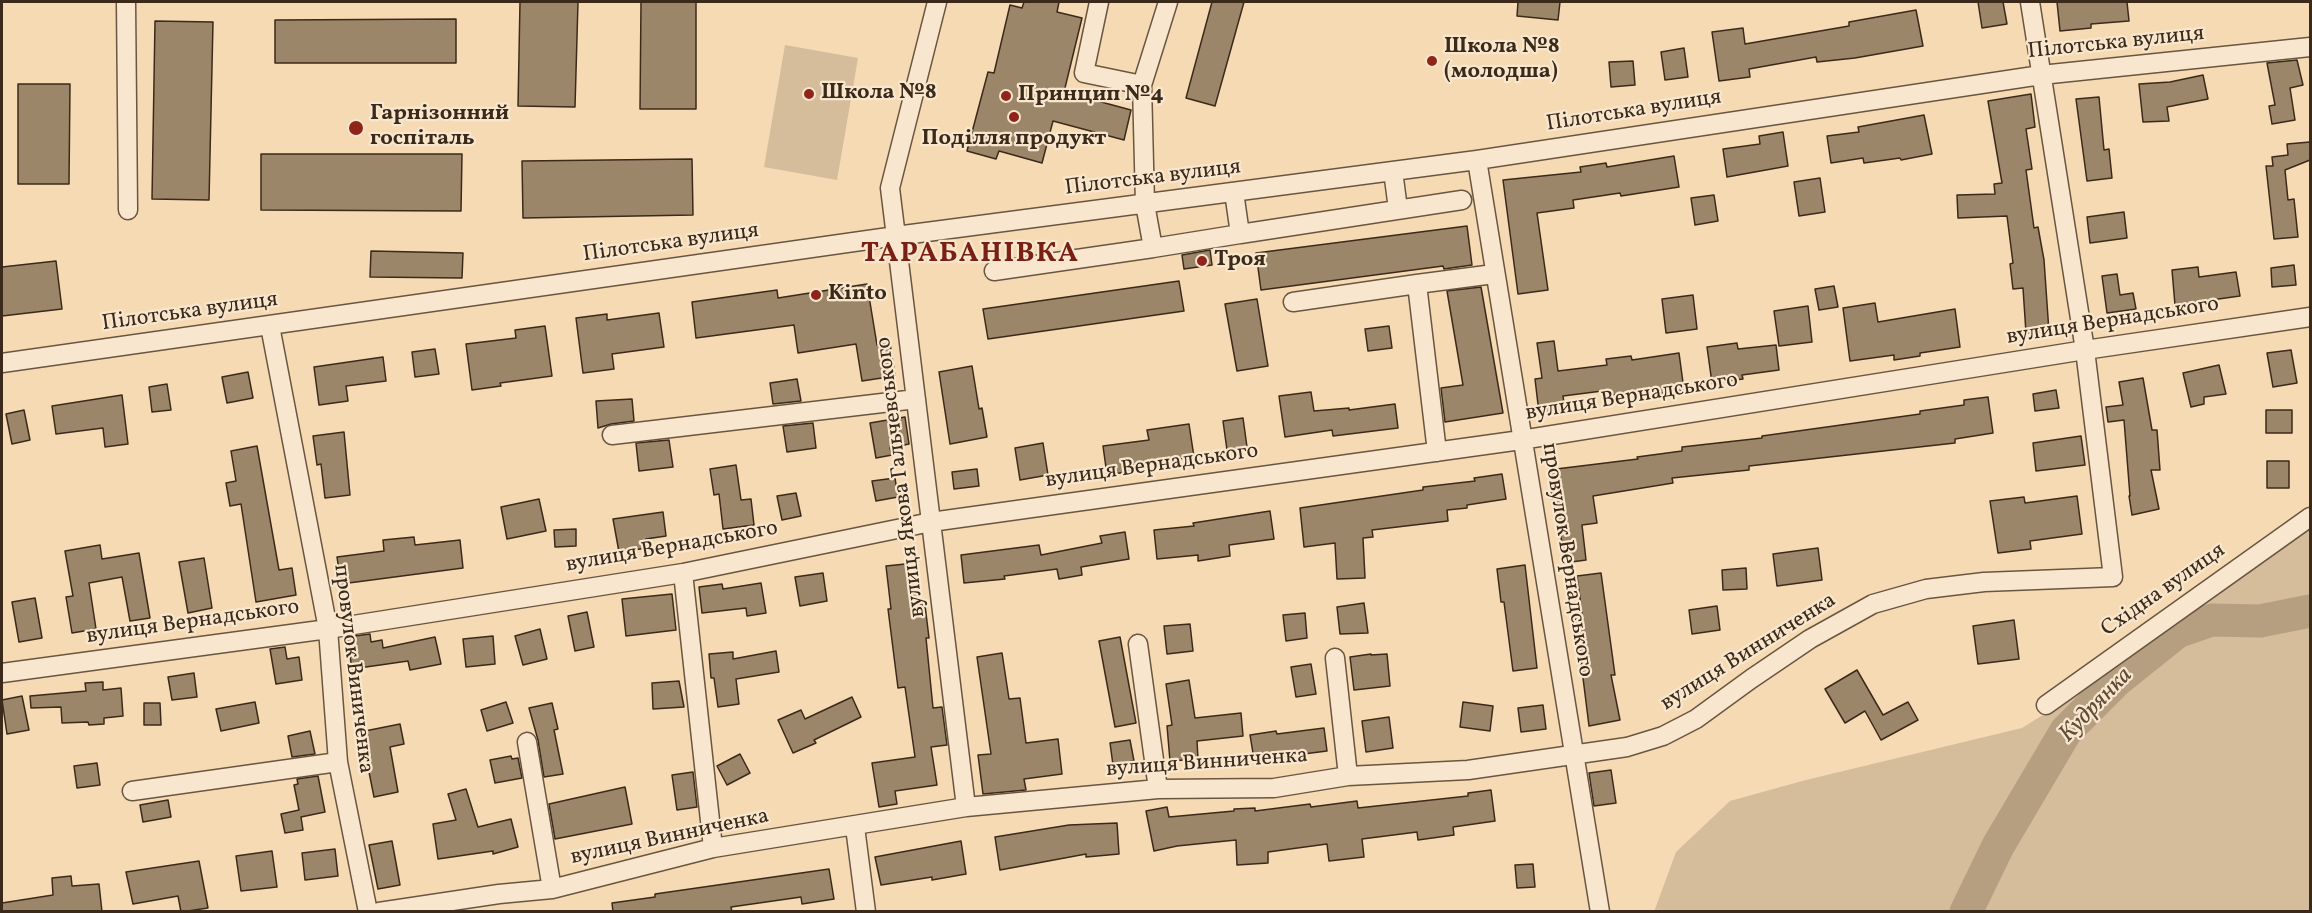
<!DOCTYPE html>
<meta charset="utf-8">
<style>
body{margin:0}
#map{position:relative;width:2312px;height:913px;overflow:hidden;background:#f5dab4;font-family:Vollkorn,serif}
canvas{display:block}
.frame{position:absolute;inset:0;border:3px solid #3b2a1a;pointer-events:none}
</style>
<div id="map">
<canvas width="2312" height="913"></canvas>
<div class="frame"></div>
</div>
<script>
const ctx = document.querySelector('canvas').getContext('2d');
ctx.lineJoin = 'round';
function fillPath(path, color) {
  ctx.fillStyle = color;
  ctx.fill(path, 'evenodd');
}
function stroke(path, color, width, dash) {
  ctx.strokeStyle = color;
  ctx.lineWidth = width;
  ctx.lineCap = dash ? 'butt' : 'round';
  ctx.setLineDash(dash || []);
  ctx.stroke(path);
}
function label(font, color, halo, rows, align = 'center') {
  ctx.font = font + ' Vollkorn,serif';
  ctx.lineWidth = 4.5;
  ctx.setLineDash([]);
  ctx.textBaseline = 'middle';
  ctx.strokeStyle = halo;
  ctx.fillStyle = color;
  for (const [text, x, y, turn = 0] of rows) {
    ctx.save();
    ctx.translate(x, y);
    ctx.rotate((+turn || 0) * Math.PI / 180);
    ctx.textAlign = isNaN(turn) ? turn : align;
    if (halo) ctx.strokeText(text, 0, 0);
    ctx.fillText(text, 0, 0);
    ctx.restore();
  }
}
fillPath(new Path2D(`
 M785,45l73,13 -21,122 -73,-13z
 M2310,529v382l-656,1 22,-60 54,-51 76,-21 216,-52 40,-25z`), '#d5bc9a');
stroke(new Path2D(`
 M1966,912l32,-66 68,-115 51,-51 60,-48 35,-12 48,1 50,-10`), '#b69e80', 33);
const building = new Path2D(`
 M520,2h58l-3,105 -57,-1z
 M641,2h55v107h-56z
 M1024,2h35l-2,10 25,6 -18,74 67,18 -7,30 -71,-19 -11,42 -43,-12 -3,8 -29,-8 21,-79 6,1 16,-68 12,3z
 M1212,2h32l-29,104 -29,-8z
 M1518,2h42l-2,18 -41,-4z
 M1978,2h25l4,22 -25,4z
 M2057,2h70l2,19 -38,3v4l-31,3z
 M1916,10l7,36 -68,12 -38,4 -1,-5 -67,12 1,8 -31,4 -7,-49 31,-4 2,16 104,-18v-4z
 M456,19v44h-181v-43z
 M155,21l58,1 -4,178 -57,-1z
 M1684,48l4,29 -23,3 -4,-28z
 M2297,60l6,25 -13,3 5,32 -23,4 -3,-18 6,-1 -8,-42z
 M1633,61l2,24 -24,2 -2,-25z
 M2203,75l5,24 -41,8 2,14 -26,1 -4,-38 31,-2z
 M18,84h52l-1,100h-51z
 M2031,94l4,33 -9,2 6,40 -6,1 8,58 4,-1 6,33 5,72 -23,1 -3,-45 -10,1 -3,-25 3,-1 -6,-47 -49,2 -1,-23 38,-1 -1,-10 8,-1 -14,-82z
 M2099,97l5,53 5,-1 3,29 -25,3 -11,-82z
 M1924,115l8,39 -31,6 -1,-2 -36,5 -1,-5 -32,5 -4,-27 32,-4 -1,-5z
 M1783,132l5,34 -61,11 -4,-28 37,-5 -1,-8z
 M2310,142v18l-25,10 3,30 6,-1 4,38 -24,2 -8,-73h7l-1,-9 16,-2 -1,-11z
 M261,154h201l-1,57 -200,-1z
 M1674,156l5,31 -58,9 -1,-3 -47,7 1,8 -37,5 11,77 -30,4 -15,-114 78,-8 -1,-5 26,-4 1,4z
 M692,159l1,56 -170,3 -1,-57z
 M1820,178l5,34 -26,4 -5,-34z
 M1714,195l4,26 -23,4 -4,-27z
 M2124,212l3,26 -37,5 -3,-26z
 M1467,226l5,39 -28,4 -1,-3 -182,24 -5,-37z
 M1210,250l2,15 -28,4 -2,-14z
 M371,251l92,2 -1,25 -92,-1z
 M56,261l6,48 -60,7v-49z
 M2294,265l2,20 -24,2 -1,-19z
 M2198,267l1,10 37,-5 4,24 -65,9 -3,-35z
 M2117,274l3,21 13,-2 3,16 -29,4 -5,-37z
 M1179,281l5,30 -196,28 -5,-30z
 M867,284l10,61 13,-2 5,33 -33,5 -6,-37 -58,9 -4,-28 -98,13 -4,-36 85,-12 1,8z
 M1834,286l4,21 -19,3 -4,-21z
 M1481,287l22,126 -58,9 -4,-34 22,-3 -16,-94z
 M1693,295l4,34 -31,4 -4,-34z
 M1257,299l11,67 -31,5 -12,-67z
 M1875,303l3,19 77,-13 5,38 -40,6v3l-26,4v-5l-44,6 -7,-53z
 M1808,306l4,36 -33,4 -5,-35z
 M659,313l5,34 -52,7 2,15 -31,4 -7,-55 31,-4v6z
 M545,326l7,50 -52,7 1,3 -29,4 -6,-46 50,-6 -1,-8z
 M1389,326l3,22 -24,3 -3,-22z
 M1554,341l4,30 49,-6 -1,-6 25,-3 1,4 47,-7 5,37 -29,4 -1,-5 -43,6 -1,-5 -47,6 2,14 -26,3 -4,-34 7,-1 -5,-35z
 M1737,343l1,6 38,-4 3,25 -37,5 1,4 -31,4 -5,-36z
 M435,349l4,25 -24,3 -3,-25z
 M2291,350l6,33 -24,4 -6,-34z
 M383,357l3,24 -40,5 2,15 -29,4 -5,-38z
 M2219,365l7,29 -22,3v7l-13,3 -8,-34z
 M972,366l7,43 3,-1 5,29 -37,7 -11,-72z
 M248,372l5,26 -26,5 -5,-26z
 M2143,378l9,52h5l3,40h-9l8,39 -27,6 -3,-19h1l-6,-76 -16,2 -2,-15 17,-2 -4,-23z
 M797,379l4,22 -28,3 -3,-21z
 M167,384l4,26 -19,2 -3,-25z
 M2056,390l3,18 -24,3 -2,-17z
 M1311,392l3,19 35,-3v2l46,-6 3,24 -65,8 -1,-6 -47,7 -6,-41z
 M122,395l6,49 -23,3 -2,-19 -47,6 -4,-28z
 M1988,397l5,36 -38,6v4l-206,23v4l-77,8 1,5 -80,13 4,27 -15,2 4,35 -22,3 -4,-35 -3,1 -9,-59 90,-11 -1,-2 45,-6v-4l80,-9v-2l158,-22v-3l44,-6v-5z
 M632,399l2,22 -23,3 -13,4 -2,-27z
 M24,410l6,30 -18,4 -6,-30z
 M2266,410h26v23h-26z
 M905,417l4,27 -19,4 2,7 -16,3 -6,-35z
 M1243,418l4,29 -20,3 -4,-29z
 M813,423l3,25 -29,4 -4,-26z
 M1189,424l5,33 -62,8 1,6 -26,4 -4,-29 46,-6 -2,-10z
 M344,432l6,63 -25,3 -4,-34 -4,1 -4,-29z
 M2081,436l4,29 -49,6 -3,-28z
 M669,440l4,27 -34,4 -3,-28z
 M1043,443l5,32 -28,5 -5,-32z
 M257,446l22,124 13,-2 4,27 -40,7 -15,-98 -11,2 -4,-23 10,-2 -5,-30z
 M2267,461h22v27h-22z
 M736,465l5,35 10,-1 3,26 -31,4 -4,-35 -5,1 -4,-26z
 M977,469l2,17 -25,3 -2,-17z
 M1502,474l4,25 -39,6v3l-20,2 1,11 -76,9 1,7 -10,1 2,40 -28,1 -2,-36 -31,4 -4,-39 123,-18v-3l52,-6 -1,-3z
 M895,478l3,19 -22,4 -4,-20z
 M796,493l5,23 -19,4 -5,-24z
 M2077,496l5,38 -52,7 1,8 -33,4 -8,-52 34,-4 1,6z
 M539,499l7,32 -39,8 -6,-32z
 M1270,511l4,28 -45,6 1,11 -32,5v-6l-41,4 -3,-29 40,-4 -1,-3z
 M663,512l3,24 -20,3 1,9 -28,4 -6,-33z
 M576,529v17l-21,1 -1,-17z
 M1125,532l4,27 -48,8 1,8 -23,4 -2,-10 -53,7 1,3 -41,4 -3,-28 78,-10 2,10 61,-12 -2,-7z
 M414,537l1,8 45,-5 3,28 -122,16 -4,-27 47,-6 -1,-11z
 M100,545l2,14 37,-6 11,65 -20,3 -8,-44 -33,6 7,46 -24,4 -6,-36 7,-1 -8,-45z
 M1818,548l4,32 -45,6 -4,-32z
 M204,558l8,50 -24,5 -9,-51z
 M915,563l5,42h5l4,33h-3l7,70 9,-1 5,38 -16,2 6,38 -42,6 2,13 -18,3 -7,-44 43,-6 -10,-70 -7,1 -10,-79h3l-5,-43z
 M1525,565l12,103 -24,3 -9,-69h-3l-4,-33z
 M1746,568l1,21 -24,1 -1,-20z
 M823,573l4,28 -27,5 -5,-29z
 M1601,573l14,102h-4l9,45 -31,6 -14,-112 7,-1 -5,-37z
 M761,583l5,30 -19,3 -1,-8 -44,5 -3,-26 23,-3 1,5z
 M672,594l4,36 -50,6 -4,-37z
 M35,598l7,40 -23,4 -7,-40z
 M1364,603l4,30 -28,1 -3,-27z
 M1717,606l3,24 -28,4 -3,-24z
 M587,612l7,35 -19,4 -7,-35z
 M1305,613l2,25 -21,3 -3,-26z
 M2014,620l5,39 -41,5 -5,-38z
 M1190,624l3,27 -26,3 -3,-28z
 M540,629l7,30 -24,6 -8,-29z
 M370,634l1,8 11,-2 1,8 52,-11 6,27 -31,6 -2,-9 -56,8 -5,-32z
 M493,636l2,28 -29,3 -3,-28z
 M1120,637l16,86 -21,4 -16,-86z
 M285,647l2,12 12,-2 3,23 -26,4 -6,-35z
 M776,651l3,21 -43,7 3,25 -21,3 -4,-29h-3l-2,-24 24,-2v7z
 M1002,653l7,46 11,-1 6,45 32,-4 4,35 -38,5 2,11 -43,4 -5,-39 13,-1 -14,-97z
 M1371,654v1l16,-1 3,32 -36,4 -4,-33z
 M1311,664l5,30 -20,3 -5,-30z
 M1857,670l26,45 25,-13 10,18 -37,20 -16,-29 -20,12 -20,-34z
 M194,673l3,24 -25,3 -4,-23z
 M1189,680l6,38 46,-5 2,23 -46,5 1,18 -28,2 -3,-35 5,-1 -6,-41z
 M679,681l5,26 -31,2 -1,-26z
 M103,682v8l18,-2 2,28 -19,2v6l-15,1 -1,-3 -26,1 -1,-16 -30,1 -1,-12 56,-5 -1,-8z
 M22,696l7,34 -22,4 -5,-34z
 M852,697l9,20 -47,23 2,3 -23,10 -15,-33 23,-10 4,9z
 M255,702l4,21 -38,8 -5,-22z
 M506,702l7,21 -26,8 -6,-21z
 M1463,702l30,4 -3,25 -30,-4z
 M144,703h16l1,22h-17z
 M552,703l6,26 -4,1 9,44 -19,3 -6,-37 -9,-32z
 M1543,705l3,24 -25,3 -3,-24z
 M1389,717l4,31 -27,4 -4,-31z
 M400,724l4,20 -14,3 8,45 -24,5 -9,-45 -6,1 -4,-20z
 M1324,728l3,23 -47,6 1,3 -26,5 -5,-30 26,-4 1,3z
 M310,731l5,23 -23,3 -4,-21z
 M1130,740l4,21 -21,4 -3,-22z
 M740,754l10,19 -23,12 -10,-19z
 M511,756l1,3 6,-1 4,20 -27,5 -5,-23z
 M97,763l3,22 -23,3 -3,-22z
 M1611,770l5,33 -22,3 -5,-33z
 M693,772l4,35 -20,3 -5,-35z
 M318,776l7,36 -24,5 2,13 -18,3 -4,-19 18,-4 -5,-25 4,-1 -1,-5z
 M625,787l7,37 -77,15 -6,-35z
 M466,789l12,38 33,-8 7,28 -25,7v-3l-55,8 -5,-35 23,-4 -8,-26z
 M1491,790l4,31 -42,6 1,8 -36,5 -1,-8 -55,7 2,18 -35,4 -2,-17 -59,8v11l-31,2 -1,-25 -59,6 -23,5 -8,-40 21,-4 2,10 65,-6v-2l21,-1v3l55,-7 1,3 46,-6 1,7 110,-12v-3z
 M168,800l3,17 -28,5 -3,-17z
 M1117,823l2,31 -33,3v-3l-86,16 -5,-33 74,-12z
 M392,841l8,44 -22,4 -9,-44z
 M961,841l5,33 -34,6v-3l-51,8 -6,-28z
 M335,849l3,27 -33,4 -3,-27z
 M272,851l5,36 -36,4 -5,-35z
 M199,861l9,47 -27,4 -3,-16 -45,8 -7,-32z
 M1533,864l2,23 -18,1 -2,-23z
 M829,869l5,30 -32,5 -1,-7 -70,10 1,5h-119l-1,-9 43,-6v-3z
 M71,876l1,10 27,-2 3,28h-100v-9l51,-8 -1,-17z`);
fillPath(building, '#9c866a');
stroke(building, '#3b2a1a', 1.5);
const minor = new Path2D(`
 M126,2l2,208
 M937,2l-47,186 76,619
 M1142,85l26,-83
 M1477,160l123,752
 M1393,171l5,38
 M1240,234l222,-34
 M1153,248l87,-14 -6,-42
 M994,271l159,-23 -8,-44 -3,-119 -58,-12 15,-71
 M1417,284l77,-10
 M1293,302l124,-18 20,168
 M270,326l58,303 10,133 30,150
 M2,363l894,-127 581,-76 564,-85 269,-28
 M612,435l304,-36
 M683,573l30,275
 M1138,644l20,145
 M1335,658l13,118
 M2,673l326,-44 355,-56 248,-51 590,-82 564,-90 225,-33
 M2046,705l264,-188
 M527,742l25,147
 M132,791l206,-29
 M855,827l11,85
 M379,912l120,-18 53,-5 161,-41 253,-41 192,-18 116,-1 74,-12 120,-6 159,-23 36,-11 33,-17 55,-40 59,-40 63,-35 53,-15 58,-7 129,-5 -28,-227 -55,-348`);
stroke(minor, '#6a5640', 21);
stroke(minor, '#f8e7ce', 18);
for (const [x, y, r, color] of [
 [1432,61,6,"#8f2418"],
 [809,94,6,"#8f2418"],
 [1006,96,6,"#8f2418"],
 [1014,117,6,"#8f2418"],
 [356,128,8,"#8f2418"],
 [1202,261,6,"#8f2418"],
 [816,295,6,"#8f2418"]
]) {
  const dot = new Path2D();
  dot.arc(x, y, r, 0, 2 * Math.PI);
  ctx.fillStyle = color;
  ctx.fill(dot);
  stroke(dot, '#f8e7ce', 2);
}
label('22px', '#3b2a1a', '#f8e7ce', [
 ["Пілотська вулиця",2116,44,-6],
 ["Пілотська вулиця",1634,112,-9],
 ["Пілотська вулиця",1153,179,-7],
 ["Пілотська вулиця",671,244,-8],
 ["Пілотська вулиця",190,313,-8],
 ["вулиця Вернадського",2113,322,-9],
 ["вулиця Вернадського",1632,398,-9],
 ["вулиця Вернадського",1152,467,-8],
 ["вулиця Якова Гальчевського",902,477,-97],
 ["вулиця Вернадського",672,548,-10],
 ["провулок Вернадського",1566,560,81],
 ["Східна вулиця",2164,591,-35],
 ["вулиця Вернадського",193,623,-8],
 ["вулиця Винниченка",1749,653,-32],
 ["провулок Виниченка",352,669,83],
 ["вулиця Винниченка",1207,764,-4],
 ["вулиця Винниченка",670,838,-12]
]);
label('bold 22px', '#3b2a1a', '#f8e7ce', [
 ["Школа №8",1444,48],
 ["(молодша)",1444,73],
 ["Школа №8",821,94],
 ["Принцип №4",1018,96],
 ["Гарнізонний",370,115],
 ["госпіталь",370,140],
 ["Поділля продукт",1014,140,"center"],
 ["Троя",1214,261],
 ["Kinto",828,295]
], 'left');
label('italic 24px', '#604d39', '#f8e7ce', [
 ["Кудрянка",2097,706,-46]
]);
ctx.letterSpacing = '1.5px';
label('bold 28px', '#7a1f14', '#f8e7ce', [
 ["ТАРАБАНІВКА",970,256]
]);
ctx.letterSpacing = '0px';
</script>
